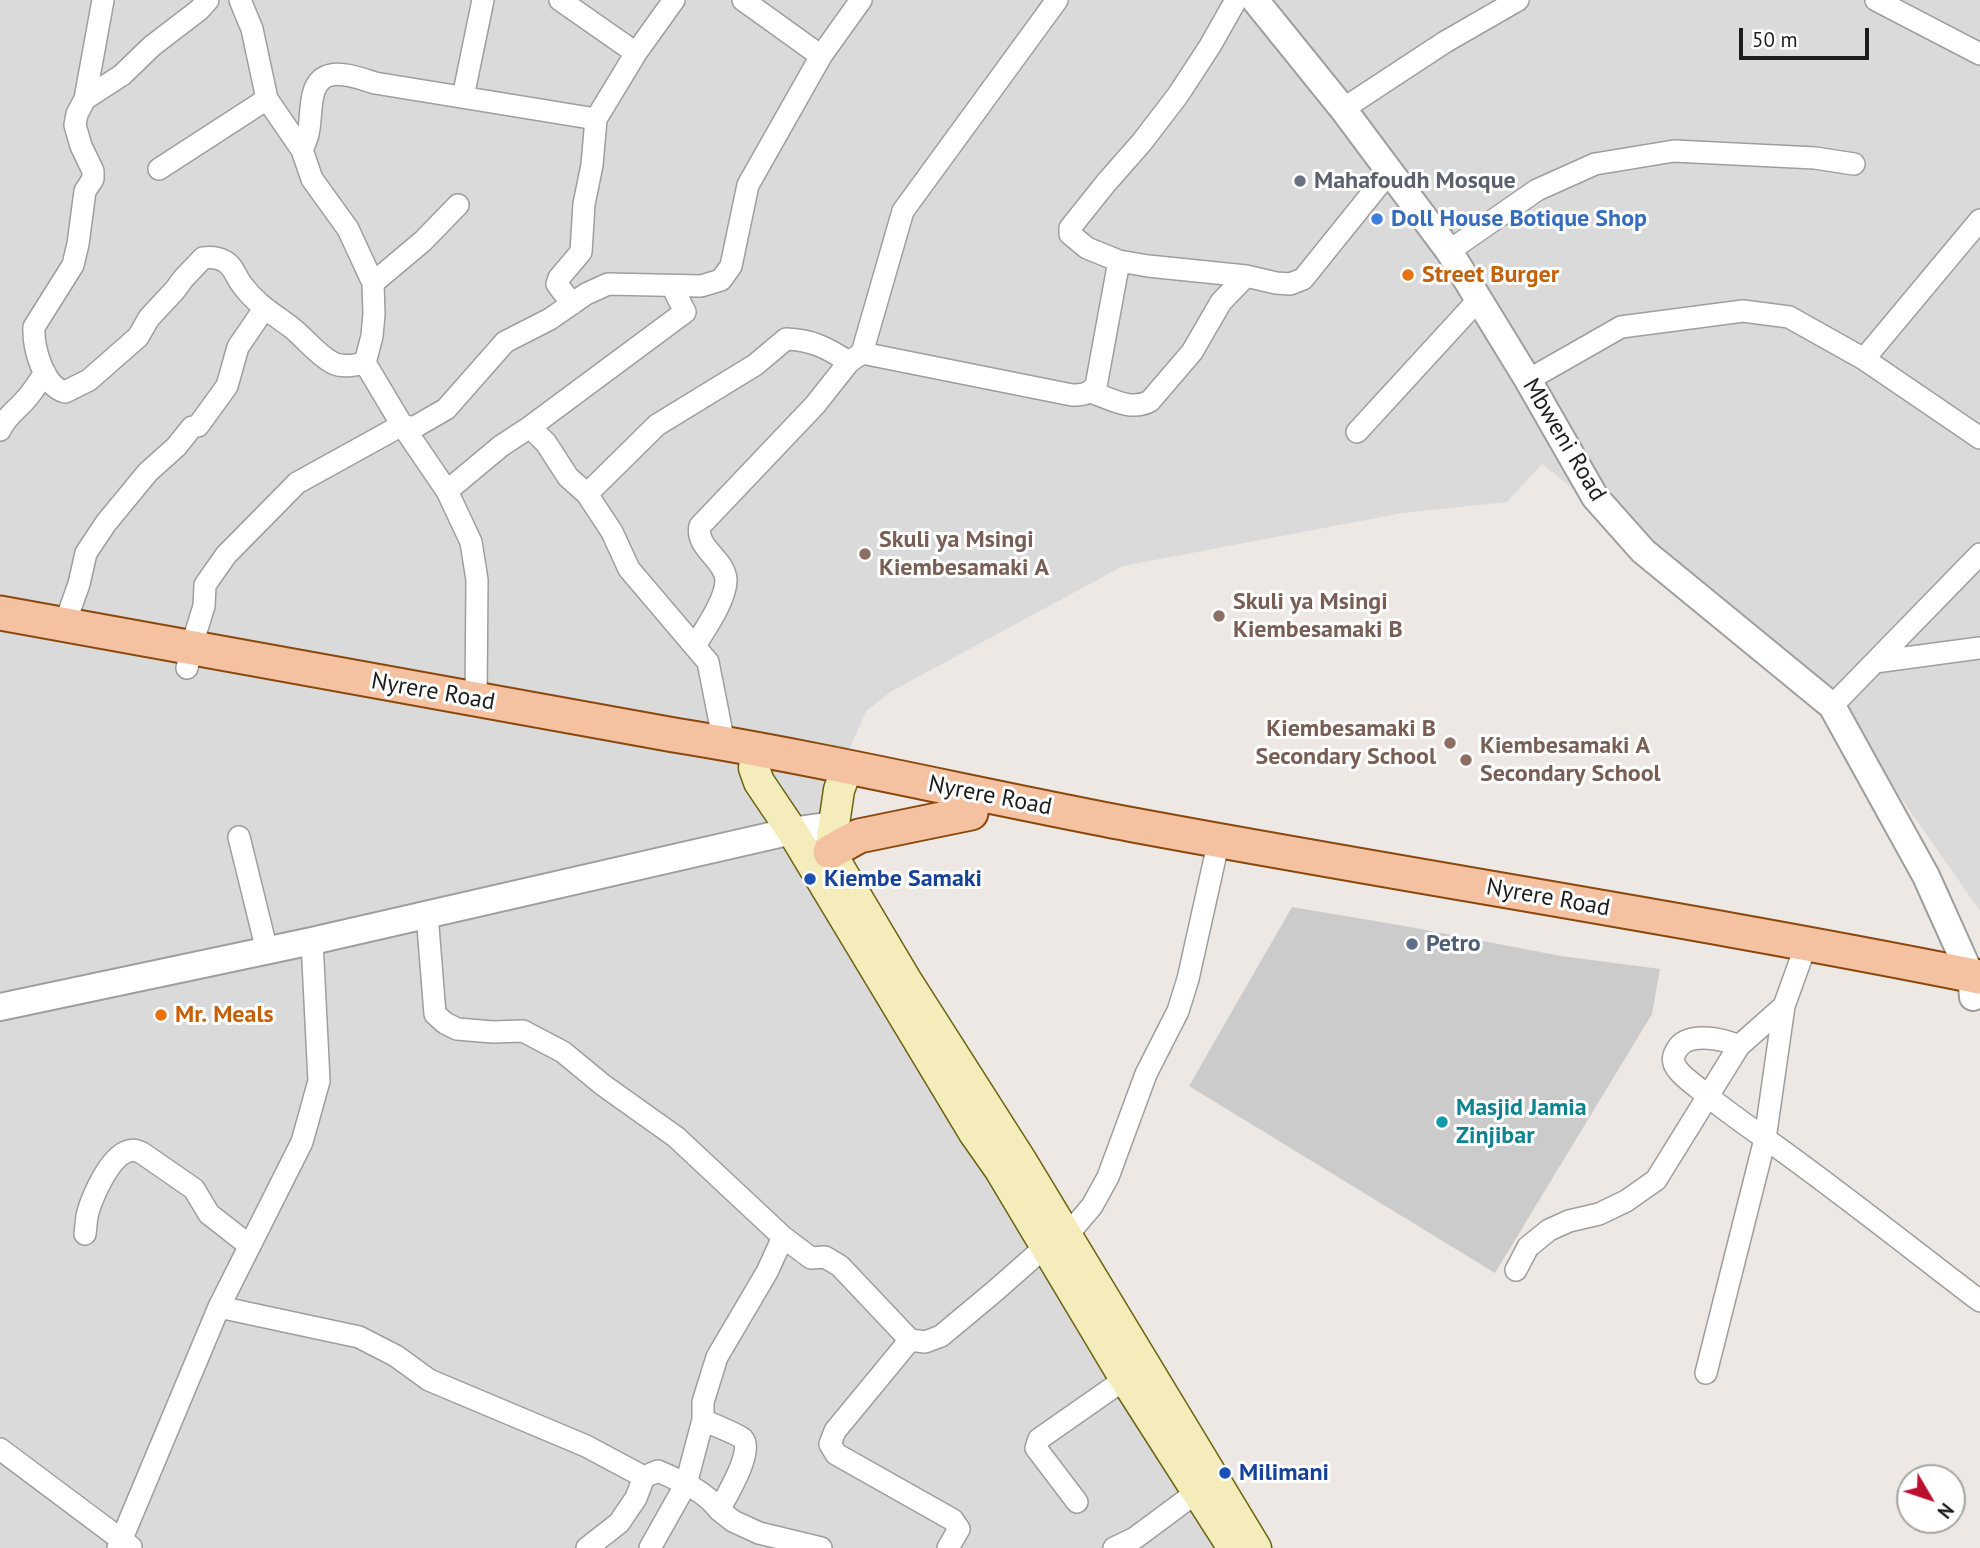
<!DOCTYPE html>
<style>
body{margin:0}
#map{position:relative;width:1980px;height:1548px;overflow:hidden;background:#ede8e3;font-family:"PT Sans",sans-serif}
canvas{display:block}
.north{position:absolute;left:1896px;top:1464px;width:70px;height:70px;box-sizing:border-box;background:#fff;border:2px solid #a5a5a5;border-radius:50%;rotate:129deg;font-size:19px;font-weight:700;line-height:28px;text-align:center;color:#1d1d1d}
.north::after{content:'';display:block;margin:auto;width:24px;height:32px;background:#b9102f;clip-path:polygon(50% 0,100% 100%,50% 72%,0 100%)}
.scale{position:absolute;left:1739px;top:28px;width:130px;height:32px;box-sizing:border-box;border:4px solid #1d1d1d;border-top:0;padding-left:9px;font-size:21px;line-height:24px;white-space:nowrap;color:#1d1d1d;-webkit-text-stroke:5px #fff;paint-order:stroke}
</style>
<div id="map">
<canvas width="1980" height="1548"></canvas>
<div class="north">N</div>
<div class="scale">50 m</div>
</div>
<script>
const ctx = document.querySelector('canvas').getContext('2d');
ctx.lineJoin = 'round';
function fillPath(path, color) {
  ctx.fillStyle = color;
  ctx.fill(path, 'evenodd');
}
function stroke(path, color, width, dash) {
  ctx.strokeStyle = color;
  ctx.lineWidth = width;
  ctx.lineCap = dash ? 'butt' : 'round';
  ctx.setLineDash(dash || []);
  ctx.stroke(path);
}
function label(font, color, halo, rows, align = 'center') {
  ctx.font = font + ' "PT Sans",sans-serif';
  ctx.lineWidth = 6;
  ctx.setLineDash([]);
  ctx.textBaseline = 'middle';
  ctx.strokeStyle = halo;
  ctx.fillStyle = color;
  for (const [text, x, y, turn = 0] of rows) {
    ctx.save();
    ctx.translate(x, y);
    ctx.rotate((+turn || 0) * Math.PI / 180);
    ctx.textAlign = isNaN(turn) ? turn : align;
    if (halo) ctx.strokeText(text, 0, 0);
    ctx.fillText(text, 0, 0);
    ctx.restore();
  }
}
fillPath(new Path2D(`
 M0,0h1980v911l-156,-223 -282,-224 -35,38 -104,11 -280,53 -231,125 -26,20 -44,101 408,736h-1230z`), '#dbdada');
fillPath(new Path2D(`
 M1292,907l118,20 151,29 99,13 -8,45 -157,259 -306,-187z`), '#cbcbcb');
const minor = new Path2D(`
 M103,0l-18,99 -8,15 -2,11 6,21 12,25v8l-8,12 -7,53 -5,21 -39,62c-1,20 9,59 31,65l24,-12 49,-43 11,-19 26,-28 8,-11 20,-21c8,-1 14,-1 21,3 10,5 12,17 19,25 13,18 32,29 49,42 14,11 25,27 41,35 10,5 22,2 32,0
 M240,0l12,29 15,70 35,51 10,29 36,50 25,54 1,31 -2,22 -7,27 37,62 45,66 24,51 6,38 -1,120
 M560,0l76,53
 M743,0l78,56
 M1876,0l104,54
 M463,97l20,-97
 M85,99l37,-24 30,-29 47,-36 9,-10
 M1343,109l102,-67 73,-42
 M302,150c2,-5 5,-11 6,-16 5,-18 -2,-54 23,-59 13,-3 31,4 44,8l221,36
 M159,169l108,-70
 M1449,251l88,-61 58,-26 79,-13 141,7 39,6
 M1119,261l-32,-13 -17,-14v-6l36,-45 36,-41 36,-47 32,-49 26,-46
 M373,283l50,-42 35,-36
 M572,304l-15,-20 2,-6 22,-26 3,-48 8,-39 4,-46 40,-66 38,-53
 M862,353l210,42c10,0 17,-1 24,-9l23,-125 29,5 98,10 30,7 14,1 13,-5 87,-108
 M1864,359l116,-139
 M1528,380l93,-53 122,-16 46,6 75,42 116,79
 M1091,392c18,6 40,20 59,9l42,-49 29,-50 25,-26
 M530,427l16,16 22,34 19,17
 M0,430c6,-14 18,-21 27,-32 7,-8 12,-17 18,-25
 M1357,432l122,-133
 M447,491l54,-45 29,-19 155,-115 -13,-26
 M64,626l15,-42 7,-31 20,-30 42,-51 28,-25 16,-20 6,-1 29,-40 11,-39 26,-38
 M695,646c10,-17 31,-46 31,-66 -1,-21 -31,-32 -26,-54l115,-121 34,-43
 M1875,662l105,-14
 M187,668l4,-20 13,-42 1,-21 21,-30 71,-72 105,-58 11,3 33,-19 59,-67 45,-23 36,-25 22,-10 93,2 20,-6 10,-14 17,-81 73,-129 40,-56
 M1832,706l148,-152
 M724,743l-16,-81 -79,-93 -17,-37 -25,-38 70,-69 98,-60 31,-26c27,1 41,9 63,23l13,-9 41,-142 154,-211
 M239,837l28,114
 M427,914l8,100 10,9 12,6 36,3 30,-1 40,21 40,33 73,52 107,100 -16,35 -50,85 -14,45v18l-17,64 -36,64
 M1739,1046c-16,-7 -53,-16 -63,5 -4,7 -3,13 2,19 5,7 13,12 20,18 22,19 45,35 68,51 73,52 143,108 214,162
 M85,1234c1,-7 1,-15 3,-22 5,-17 21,-53 38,-60 6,-3 10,-2 16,1l52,36 15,25 41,32
 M783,1237l28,21 14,-1 15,9 70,74
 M1516,1270l12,-23 21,-17 20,-9 30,-7 27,-13 30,-21 83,-134 45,-40
 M219,1307l140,30 37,19 33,24 157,66 58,31 14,-6c22,10 46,19 61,39
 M1706,1373l59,-234 19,-133 22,-61
 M703,1420c8,4 35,14 40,19 11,12 -17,58 -24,71l14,11 26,12 62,15
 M0,1449l131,98
 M1077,1502l-41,-54 3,-9 86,-60
 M118,1548l101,-241 83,-165 17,-61 -7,-140
 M587,1548l32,-25 17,-25 8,-21
 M948,1548l11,-19 -6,-9 -117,-66 -6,-10 5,-13 75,-91 15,2 16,-6 54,-45 51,-45 29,-20 17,-20 16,-29 38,-103 32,-63 10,-32 31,-139
 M1114,1548l21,-10 62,-46`);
const tertiary = new Path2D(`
 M1255,0l88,109 106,142 79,129 67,117 48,54 189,155 94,170 45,100 2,21
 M0,1007l312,-66 480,-110 43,-6`);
const secondary = new Path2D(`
 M757,748l-3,20 5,14 33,49 182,302 26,37 125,209 108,169
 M847,768l-8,22 -9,62 75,126 116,182 235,388`);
const primary = new Path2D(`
 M0,613l674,122c156,25 310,62 465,91 280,52 562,95 841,151
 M830,852l29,-16 112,-23`);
stroke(minor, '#9e9e9e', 24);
stroke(tertiary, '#9e9e9e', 30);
stroke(secondary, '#6a630d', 33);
stroke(primary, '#8a480c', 37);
stroke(minor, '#fff', 21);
stroke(tertiary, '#fff', 26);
stroke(secondary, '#f4ecba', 30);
stroke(primary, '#f4c1a1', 33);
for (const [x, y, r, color] of [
 [1300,181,7,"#6b7280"],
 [1377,219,7,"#3f7fe0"],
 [1408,275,7,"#e8710a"],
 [865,554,7,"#8d6e63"],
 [1219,616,7,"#8d6e63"],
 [1450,743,7,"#8d6e63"],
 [1466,760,7,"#8d6e63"],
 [810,879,7,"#1a4fb4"],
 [1412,944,7,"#5c6f8a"],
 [161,1015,7,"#e8710a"],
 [1442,1122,7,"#0f9aa8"],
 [1225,1473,7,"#1a4fb4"]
]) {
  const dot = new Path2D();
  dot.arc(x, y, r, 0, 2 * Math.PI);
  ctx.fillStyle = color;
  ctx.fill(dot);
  stroke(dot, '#fff', 2.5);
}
label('bold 24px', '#5b616d', '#fff', [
 ["Mahafoudh Mosque",1314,181]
], 'left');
label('bold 24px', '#366cbe', '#fff', [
 ["Doll House Botique Shop",1391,219]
], 'left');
label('bold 24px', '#c56008', '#fff', [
 ["Street Burger",1422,275],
 ["Mr. Meals",175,1015]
], 'left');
label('24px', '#1d1d1d', '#fff', [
 ["Mbweni Road",1564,440,59],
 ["Nyrere Road",433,692,10],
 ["Nyrere Road",990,796,11],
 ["Nyrere Road",1548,898,10]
]);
label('bold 24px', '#785e54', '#fff', [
 ["Skuli ya Msingi",879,540],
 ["Kiembesamaki A",879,568],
 ["Skuli ya Msingi",1233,602],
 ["Kiembesamaki B",1233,630],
 ["Kiembesamaki B",1436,729,"right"],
 ["Secondary School",1436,757,"right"],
 ["Kiembesamaki A",1480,746],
 ["Secondary School",1480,774]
], 'left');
label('bold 24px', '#164399', '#fff', [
 ["Kiembe Samaki",824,879],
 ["Milimani",1239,1473]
], 'left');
label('bold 24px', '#4e5e75', '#fff', [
 ["Petro",1426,944]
], 'left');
label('bold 24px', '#0d838f', '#fff', [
 ["Masjid Jamia",1456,1108],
 ["Zinjibar",1456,1136]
], 'left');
</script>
